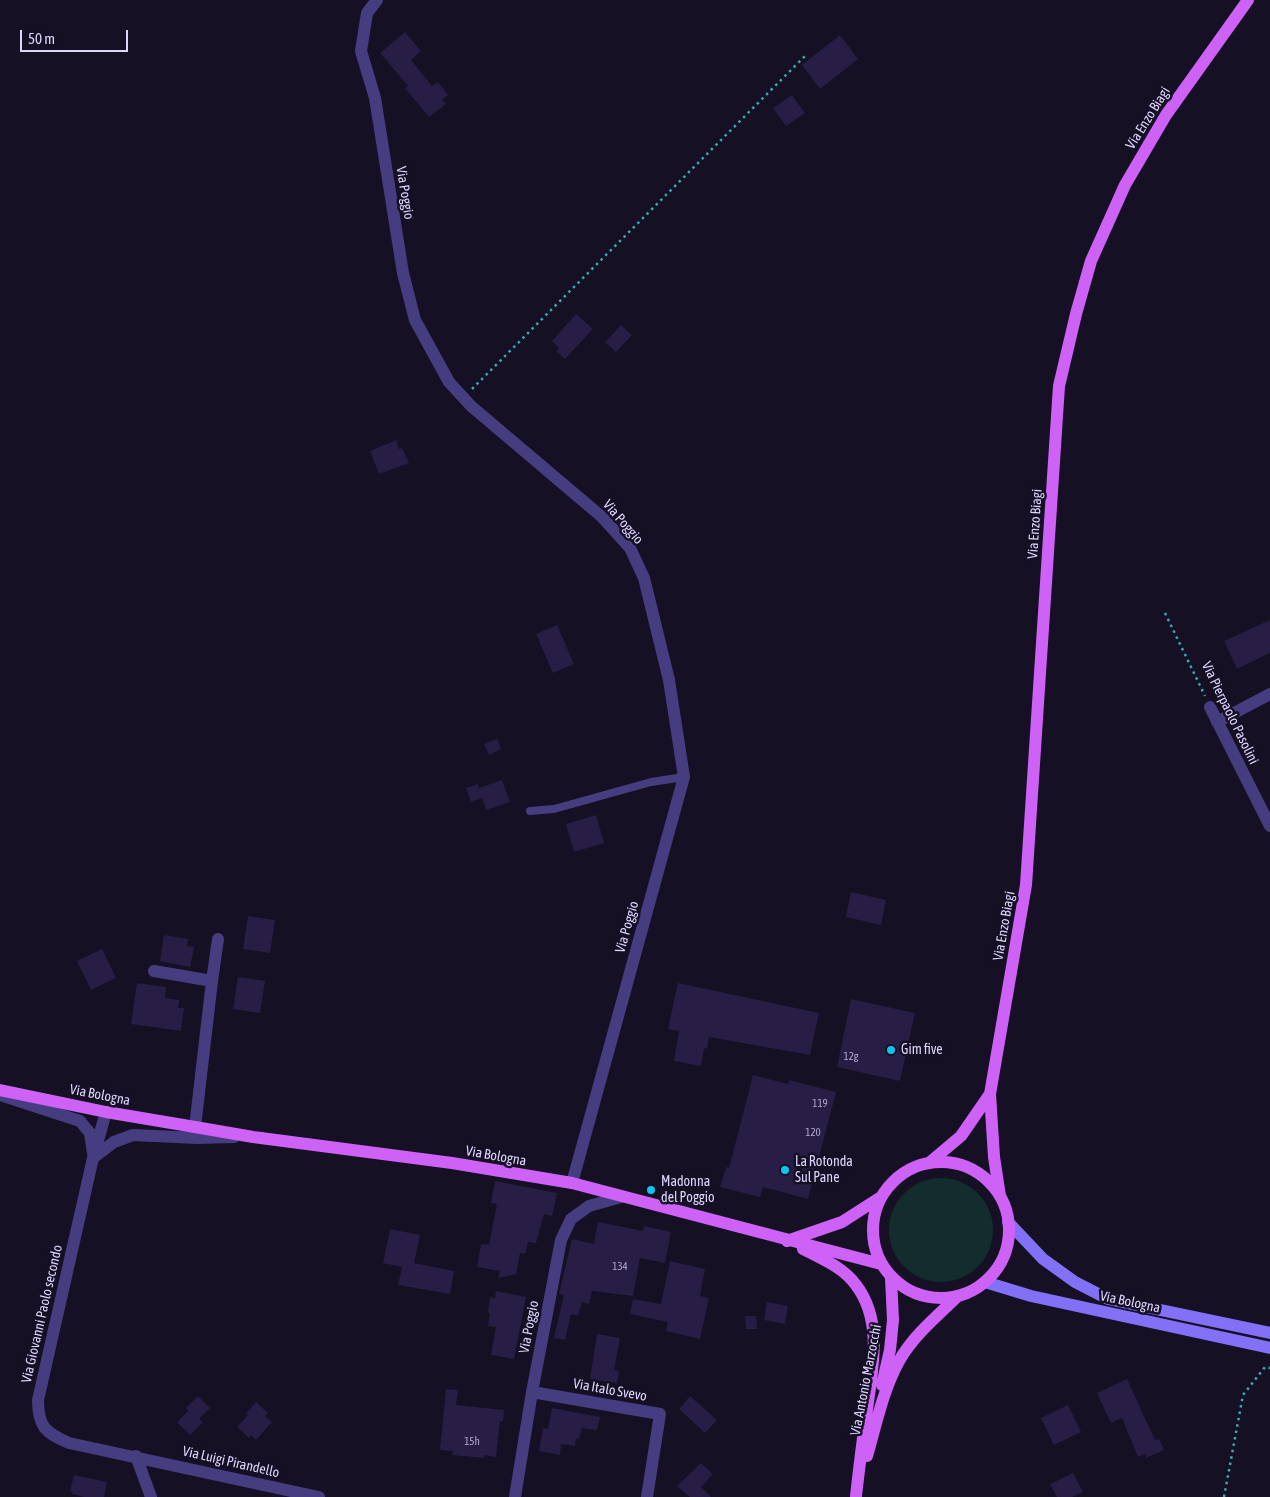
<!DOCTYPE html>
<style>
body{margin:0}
#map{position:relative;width:1270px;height:1497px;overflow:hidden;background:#151024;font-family:"Asap Condensed",sans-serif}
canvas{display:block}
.scale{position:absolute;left:20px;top:30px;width:108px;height:22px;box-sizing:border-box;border:2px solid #ddd5fd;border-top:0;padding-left:6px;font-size:15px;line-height:18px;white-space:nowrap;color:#ddd5fd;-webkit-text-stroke:4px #151024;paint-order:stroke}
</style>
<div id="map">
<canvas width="1270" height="1497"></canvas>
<div class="scale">50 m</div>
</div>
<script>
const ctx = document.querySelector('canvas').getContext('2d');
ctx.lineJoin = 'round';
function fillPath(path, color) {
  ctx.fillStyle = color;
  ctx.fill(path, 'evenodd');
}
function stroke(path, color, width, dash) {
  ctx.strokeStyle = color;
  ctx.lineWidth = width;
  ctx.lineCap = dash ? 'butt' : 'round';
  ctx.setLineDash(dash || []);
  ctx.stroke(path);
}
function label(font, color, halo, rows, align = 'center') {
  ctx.font = font + ' "Asap Condensed",sans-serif';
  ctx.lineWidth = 5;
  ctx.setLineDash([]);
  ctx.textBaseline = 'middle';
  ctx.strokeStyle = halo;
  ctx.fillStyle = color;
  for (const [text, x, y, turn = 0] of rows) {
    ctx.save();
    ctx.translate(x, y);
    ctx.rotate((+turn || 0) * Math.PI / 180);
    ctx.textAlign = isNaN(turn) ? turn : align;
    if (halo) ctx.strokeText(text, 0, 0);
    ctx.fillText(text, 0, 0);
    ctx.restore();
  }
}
fillPath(new Path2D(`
 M889 1230a52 52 0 1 1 104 0a52 52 0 1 1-104 0Z`), '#132c2d');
fillPath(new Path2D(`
 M405,32l16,19 -10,9 21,26 6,-4 10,13 -6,5 4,4 -17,13 -24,-29 3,-2 -28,-33z
 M840,35l18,24 -38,30 -18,-24z
 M792,95l13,18 -19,13 -13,-18z
 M576,314l17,15 -28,30 -9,-8 3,-3 -7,-7z
 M621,325l11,10 -16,17 -11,-10z
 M396,440l3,9 3,-1 7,15 -30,11 -9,-23z
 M1270,620v33l-33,16 -13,-28z
 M557,625l17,39 -21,9 -17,-39z
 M497,739l4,10 -12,6 -5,-11z
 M502,780l8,22 -24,8 -7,-22z
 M478,784l4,14 -11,4 -5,-14z
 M596,815l8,28 -30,9 -8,-28z
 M851,892l35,8 -5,25 -35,-8z
 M248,916l27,4 -5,33 -27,-4z
 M164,935l24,4 -1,7 7,1 -4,20 -30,-6z
 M102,949l14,29 -25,12 -14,-29z
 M238,977l27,4 -5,32 -27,-4z
 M137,983l29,4 -1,11 14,2 -1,8h6l-3,23 -50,-7z
 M678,983l141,30 -9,42 -101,-18 -2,12 -3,-1 -3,18 -27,-5 5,-30 -11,-2z
 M851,999l64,14 -15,68 -63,-14z
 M753,1075l35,9 1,-4 47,12 -28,107 -45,-12 -3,10 -40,-10 6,-20 3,1z
 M495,1181l62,12 -5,23 -8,-2 -8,29 -8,-1 -3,12 -5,-1 -4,21 -18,4 2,-7 -23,-4 4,-23 8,1 8,-41 -6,-1z
 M598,1222l45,9 1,-5 27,6 -6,31 -25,-5 -7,38 -41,-5 -3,13 -7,-2 -4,14 -7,-2 -6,26 -11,-2 10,-43 -5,-1 13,-55 22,5z
 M390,1229l30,6 -6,28 40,8 -4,23 -52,-9 4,-18 -19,-4z
 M670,1261l35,8 -5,27 9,2 -9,41 -34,-8 2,-9 -38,-8 3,-15 28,5z
 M496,1291l30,6 -12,62 -23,-4 5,-28 -8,-1 2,-13h-2l2,-16 5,1z
 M767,1302l21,4 -3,18 -21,-4z
 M745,1316h11l1,13h-11z
 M597,1334l23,4 -6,32 5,1 -2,12 -27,-4z
 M1127,1379l28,61 4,-1 5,11 -18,8 -1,-4 -7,3 -16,-39 -11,5 -14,-30z
 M446,1389l12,1 -2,15 48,5 -1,11h-3l-4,36 -12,-2v3l-32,-3 1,-4 -13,-1z
 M198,1396l12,12 -11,11 4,3 -13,13 -13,-13 11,-11 -2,-3z
 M690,1396l27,24 -12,13 -26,-24z
 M256,1402l12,11 -3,3 7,6 -16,18 -5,-5 -2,3 -12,-11 11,-12 -2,-2z
 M1068,1405l13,27 -27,13 -13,-27z
 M552,1408l48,9 -3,13 -15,-2 -3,11 -3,-1 -1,8 -14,-2 -1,11 -21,-4 4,-23 5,1z
 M701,1463l12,11 -12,13 10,10h-21l-13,-11z
 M1073,1473l10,19 -11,5h-15l-7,-13z
 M74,1475l33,7 -3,15h-20l-12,-3 1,-2h-3z`), '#281d44');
stroke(new Path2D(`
 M472,389l333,-333
 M1165,613l40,83
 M1224,1497l19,-102 22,-28 5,1`), '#36abb0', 2.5, [2.5, 4]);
stroke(new Path2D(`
 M530,811l24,-2 97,-27 33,-5`), '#463d80', 8);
stroke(new Path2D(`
 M377,0l-10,13 -6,38 14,47 28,175 12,47 34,62 22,24 131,111 28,31 14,30 25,102 15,97 -112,406
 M1210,707l60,119
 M1217,722l53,-28
 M154,971l58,10
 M0,1095l80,26 10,12 3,20
 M106,1112l-13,46 -55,242c0,26 7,33 31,43l250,54
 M195,1127l17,-146 6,-42
 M93,1158l21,-16 19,-7 64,3 37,-1
 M532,1392l128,22 -13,83
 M136,1456l15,41
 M515,1497l17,-105 29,-152 10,-21 18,-13 32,-9`), '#463d80', 12);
stroke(new Path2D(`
 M1008,1222l35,37 32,23 33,17 162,34
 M985,1282l46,14 239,52`), '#8271f7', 12);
stroke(new Path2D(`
 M0,1090l106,22 89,15 58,10 199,26 120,20 309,81
 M873 1230a68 68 0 1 1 136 0a68 68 0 1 1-136 0Z
 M929,1163l32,-27 29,-42
 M1000,1196l-6,-39 -4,-63 36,-209 33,-499 17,-72 15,-53 34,-76 41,-70 82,-115
 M787,1241l55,-19 39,-25
 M803,1249c19,10 40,18 53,36 29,38 15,89 10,132 -4,26 -7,53 -10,79
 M882,1385l8,-35 3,-30 -2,-42
 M867,1456c9,-31 16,-66 32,-95 14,-25 38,-45 59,-65`), '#ce62f7', 12);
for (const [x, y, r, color] of [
 [891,1050,5,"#0dc4f1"],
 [785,1170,5,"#0dc4f1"],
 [651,1190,5,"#0dc4f1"]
]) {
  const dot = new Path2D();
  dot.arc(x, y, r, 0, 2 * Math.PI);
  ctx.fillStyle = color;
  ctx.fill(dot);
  stroke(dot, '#151024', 2);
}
label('11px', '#b0a7cf', null, [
 ["12g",851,1057],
 ["119",820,1104],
 ["120",813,1133],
 ["134",620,1267],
 ["15h",472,1442]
]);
label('14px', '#ddd5fd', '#151024', [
 ["Via Enzo Biagi",1148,118,-58],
 ["Via Poggio",405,193,81],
 ["Via Poggio",623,522,49],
 ["Via Enzo Biagi",1035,524,-86],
 ["Via Pierpaolo Pasolini",1230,713,64],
 ["Via Enzo Biagi",1004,926,-80],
 ["Via Poggio",627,927,-74],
 ["Via Bologna",100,1095,11],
 ["Via Bologna",496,1156,10],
 ["Via Bologna",1130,1302,12],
 ["Via Giovanni Paolo secondo",42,1314,-77],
 ["Via Poggio",529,1327,-79],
 ["Via Antonio Marzocchi",866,1380,-79],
 ["Via Italo Svevo",610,1390,10],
 ["Via Luigi Pirandello",231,1462,13]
]);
label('14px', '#ddd5fd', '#151024', [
 ["Gim five",901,1050],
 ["La Rotonda",795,1162],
 ["Sul Pane",795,1178],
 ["Madonna",661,1182],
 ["del Poggio",661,1198]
], 'left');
</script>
